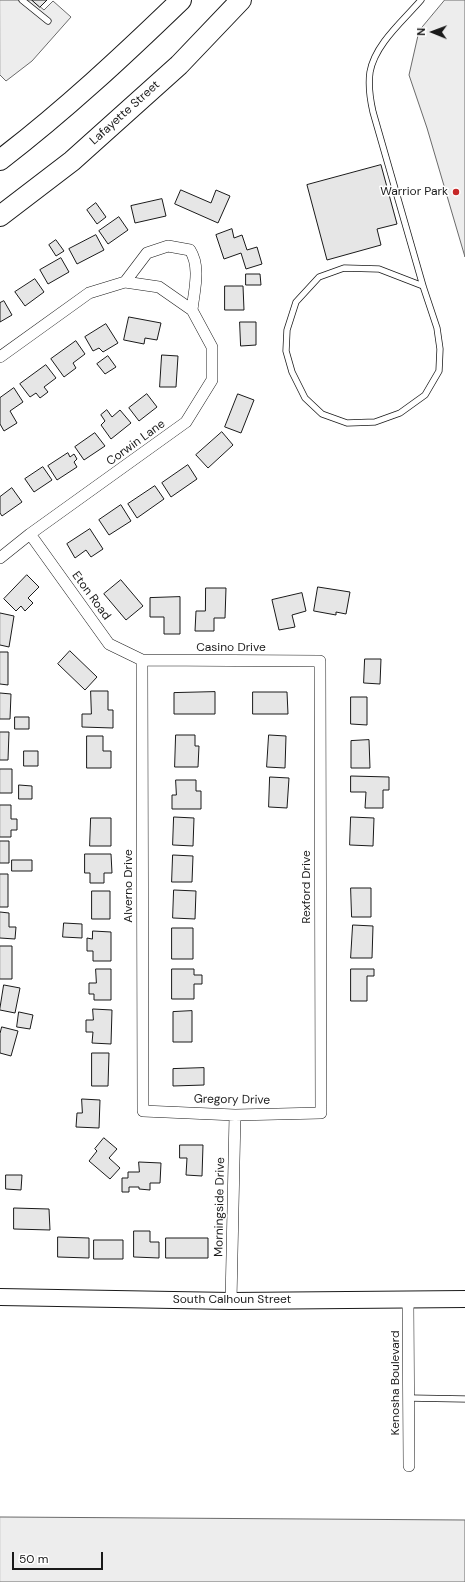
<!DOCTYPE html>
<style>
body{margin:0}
#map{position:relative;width:465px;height:1582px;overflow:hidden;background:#fff;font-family:"DM Sans",sans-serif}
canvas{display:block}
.north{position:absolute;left:413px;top:12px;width:40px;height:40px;-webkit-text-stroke:3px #fff;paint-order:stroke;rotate:271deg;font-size:11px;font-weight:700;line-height:16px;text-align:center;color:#1a1a1a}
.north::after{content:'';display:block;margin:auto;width:14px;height:18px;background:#1a1a1a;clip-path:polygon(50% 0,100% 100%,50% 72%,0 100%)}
.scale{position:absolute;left:12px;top:1552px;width:91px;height:18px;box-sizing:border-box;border:2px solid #1a1a1a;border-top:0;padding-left:5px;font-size:12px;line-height:14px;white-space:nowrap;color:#1a1a1a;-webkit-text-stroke:3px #fff;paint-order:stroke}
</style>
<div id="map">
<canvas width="465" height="1582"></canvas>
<div class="north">N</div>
<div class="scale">50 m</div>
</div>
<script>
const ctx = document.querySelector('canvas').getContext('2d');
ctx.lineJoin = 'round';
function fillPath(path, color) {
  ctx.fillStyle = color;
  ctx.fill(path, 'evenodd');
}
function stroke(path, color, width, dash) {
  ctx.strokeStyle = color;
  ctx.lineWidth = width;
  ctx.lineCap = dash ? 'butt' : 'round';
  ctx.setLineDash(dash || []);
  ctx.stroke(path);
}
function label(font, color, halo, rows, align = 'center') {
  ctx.font = font + ' "DM Sans",sans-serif';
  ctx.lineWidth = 3;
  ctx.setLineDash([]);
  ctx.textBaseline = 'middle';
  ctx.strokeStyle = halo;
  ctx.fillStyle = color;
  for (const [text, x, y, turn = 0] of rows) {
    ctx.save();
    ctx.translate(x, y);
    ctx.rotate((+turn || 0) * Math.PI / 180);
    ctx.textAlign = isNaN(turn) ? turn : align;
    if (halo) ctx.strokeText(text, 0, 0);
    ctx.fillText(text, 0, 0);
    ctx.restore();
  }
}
const built = new Path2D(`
 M0,0h32l12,10 9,-9 18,16 -39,44 -26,20 -6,-6z
 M445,0h20v257l-38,-129 -18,-53 10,-44z
 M0,1517l465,3v62h-465z`);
fillPath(built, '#ededed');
stroke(built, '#6a6a6a', 1);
const building = new Path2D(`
 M32,0h15l-7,7z
 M381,165l16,59 -20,5 4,16 -54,15 -20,-75z
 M181,190l30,13 5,-13 14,6 -12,27 -43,-19z
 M162,199l4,17 -31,7 -4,-17z
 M96,203l10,14 -9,7 -10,-14z
 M119,217l9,13 -20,14 -9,-13z
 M232,229l2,9 8,-3 5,15 10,-3 5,17 -16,5 -5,-16 -17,6 -8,-24z
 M96,235l8,15 -27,14 -8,-15z
 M56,240l8,11 -8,5 -7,-11z
 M61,258l8,14 -21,12 -8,-14z
 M246,274h14l1,11h-15z
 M35,279l9,13 -19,14 -10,-14z
 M225,286h18l1,24h-19z
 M4,301l8,14 -12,7v-19z
 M129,317l32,6 -4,17 -12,-2 -1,6 -20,-4z
 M240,322h16v23l-15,1z
 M106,324l12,19 -15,9 -4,-4 -6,3 -8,-14z
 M76,341l9,13 -12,9 3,5 -12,9 -13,-18z
 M162,355l16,1 -2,31h-16z
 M108,356l8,11 -11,7 -8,-10z
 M46,365l10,13 -12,9 4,5 -8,6 -4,-5 -6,4 -10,-13z
 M14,388l9,14 -13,9 7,12 -13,8 -4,-7v-26z
 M147,394l10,13 -18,14 -10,-13z
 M238,394l16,6 -13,33 -16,-6z
 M107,410l5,7 8,-7 11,13 -20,16 -10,-14 4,-4 -4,-6z
 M222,432l11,13 -25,23 -12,-13z
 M95,433l10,13 -21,14 -9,-13z
 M68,453l2,4 4,-3 3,5 -3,3 3,5 -20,13 -9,-14z
 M188,465l9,14 -26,18 -9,-14z
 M43,467l9,13 -18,12 -9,-13z
 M155,486l9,13 -27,19 -9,-14z
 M12,488l10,14 -20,14 -2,-3v-16z
 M121,505l10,16 -22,14 -10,-15z
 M90,529l13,20 -12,8 -5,-7 -11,8 -8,-14z
 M27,575l12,12 -11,11 5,5 -8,8 -4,-5 -5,5 -12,-12z
 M121,580l22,26 -17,14 -22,-26z
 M318,587l32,5 -4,22 -10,-2v3l-22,-4z
 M206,588h20l-1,30h-11v13h-19l1,-20h9z
 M302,593l4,18 -14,4 3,12 -16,3 -7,-30z
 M180,597v37h-16v-17h-14v-19z
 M0,613l14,3 -5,31 -9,-2z
 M70,651l27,26 -12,13 -27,-26z
 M0,652h8v33l-8,-1z
 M365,659h16l-1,25 -16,-1z
 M91,691h17v19h5v18l-31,-1v-13h9z
 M215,692v22h-41v-21z
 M253,692h34l1,22h-35z
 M0,693l11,1 -1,25h-10z
 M351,697h16v28l-16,-1z
 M15,717h14v12h-14z
 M0,732h9l-1,28h-8z
 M176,735h19v11h4l-1,21h-23z
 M269,735l17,1 -1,32 -18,-1z
 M87,736h16v15h8v17h-24z
 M369,740l1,28h-19v-27z
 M24,751h14v15h-14z
 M0,769h12v24h-12z
 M351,776l38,1v13h-6v18h-18l1,-16h-15z
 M270,777l19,1 -2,30 -18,-1z
 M176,780h20v11h5v18h-29v-14h4z
 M19,785l13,1v13h-13z
 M0,805h11v14h6v11h-6v7h-11z
 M174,817l20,1 -1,28 -20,-1z
 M351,817l23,1 -1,28 -23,-1z
 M91,818h20v28h-21z
 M0,841h9v22h-9z
 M85,854h26l1,19h-8v10h-14v-10h-5z
 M173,855l20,1 -1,26h-20z
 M12,860h20v11h-20z
 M0,874h8v33h-8z
 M351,888h20v29h-19z
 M174,890l22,1 -1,28 -22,-1z
 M92,891h18v28h-18z
 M0,912l9,1v14h7l-1,12 -15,-1z
 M64,923l18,1v14l-19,-1z
 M353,925l20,1 -1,32h-21z
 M172,928h21v31h-21z
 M93,931l18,1v29h-18v-10h-6v-13l5,1z
 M0,946h12v33h-12z
 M96,969h15v31h-17v-6h-5v-11h7z
 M172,969h22v6h8v9h-8v15h-22z
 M351,969h23v7h-7v25h-16z
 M4,985l16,3 -5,25 -15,-3z
 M93,1009l19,1 -1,34 -19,-1 1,-11h-7v-12h7z
 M192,1011v31h-19v-30z
 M19,1012l14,3 -3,14 -13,-2z
 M2,1027l16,4 -7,25 -11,-3v-19z
 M92,1053h17l-1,33h-16z
 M204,1068v17l-31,1v-17z
 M82,1099l18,1 -1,28 -23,-1 1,-14h5z
 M104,1138l13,11 -8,9 11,10 -10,11 -21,-18 8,-10 -2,-2z
 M180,1145h23l-1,31 -16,-1 1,-17h-7z
 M139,1162l22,1 -1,20h-10v7l-11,-1v-2h-10v5h-7v-14h6v-6h11z
 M6,1175h16l-1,15 -15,-1z
 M14,1208l35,1 1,21 -36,-1z
 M134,1231h16v11h9v16l-25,-1z
 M58,1237l31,1v20l-31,-1z
 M166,1238h42v20h-42z
 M94,1240h29v19h-29z`);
fillPath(building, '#e6e6e6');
stroke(building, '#1a1a1a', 1);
const lane = new Path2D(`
 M22,0l26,21
 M421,0c-18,21 -46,44 -51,72 -2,14 0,27 3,40l50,174 14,42 3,21 -1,22 -14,24 -25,18 -25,9 -28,1 -25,-9 -17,-16 -13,-26 -6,-21 1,-21 9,-28 23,-25 25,-9 35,1 44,17
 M409,1398l56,1`);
const street = new Path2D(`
 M125,282l22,-29 21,-7 22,4c11,17 4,41 2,60
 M0,357l89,-64 36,-11 34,5 33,23 20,37v33l-26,42 -156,112 -30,24
 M30,534l79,110 33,16 178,1 1,452 -86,2 -92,-4 -1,-451
 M408,1300l1,166
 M231,1301l4,-186`);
const secondary = new Path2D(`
 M0,1297l231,4 234,-2`);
const highway = new Path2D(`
 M0,160c64,-49 123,-104 181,-160
 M0,216l72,-55 107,-96 62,-65`);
stroke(lane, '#1a1a1a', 7);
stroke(street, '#1a1a1a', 12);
stroke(secondary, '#1a1a1a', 18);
stroke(highway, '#1a1a1a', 22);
stroke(lane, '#fff', 5.5);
stroke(street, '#fff', 11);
stroke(secondary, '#fff', 16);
stroke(highway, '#fff', 20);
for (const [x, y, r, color] of [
 [456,192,4,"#c62828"]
]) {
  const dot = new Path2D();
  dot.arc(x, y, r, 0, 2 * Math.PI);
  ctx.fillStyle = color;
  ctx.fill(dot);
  stroke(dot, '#fff', 1.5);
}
label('12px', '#1a1a1a', '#fff', [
 ["Lafayette Street",125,113,-42],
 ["Corwin Lane",136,443,-36],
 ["Eton Road",91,596,54],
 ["Casino Drive",231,648],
 ["Alverno Drive",129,886,-90],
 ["Rexford Drive",307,887,-90],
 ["Gregory Drive",232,1100,1],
 ["Morningside Drive",220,1207,-89],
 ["South Calhoun Street",232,1300],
 ["Kenosha Boulevard",396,1383,-90]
]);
label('12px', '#1a1a1a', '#fff', [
 ["Warrior Park",448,192]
], 'right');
</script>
